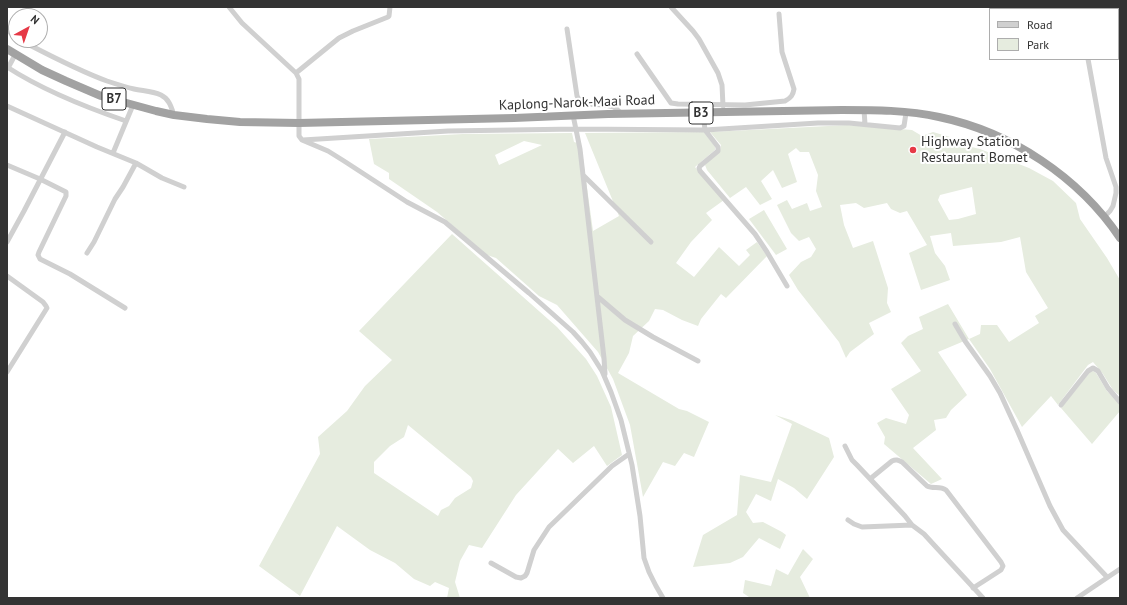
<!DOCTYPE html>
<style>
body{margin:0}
#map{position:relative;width:1127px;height:605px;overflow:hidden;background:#fff;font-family:"PT Sans",sans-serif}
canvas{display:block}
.frame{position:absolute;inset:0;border:8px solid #333;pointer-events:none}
.legend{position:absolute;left:989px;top:8px;width:130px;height:52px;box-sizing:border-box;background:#fff;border:1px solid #adadad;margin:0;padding:5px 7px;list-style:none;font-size:12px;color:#333}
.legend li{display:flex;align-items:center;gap:8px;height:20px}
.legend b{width:20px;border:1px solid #adadad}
.north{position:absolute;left:8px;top:8px;width:40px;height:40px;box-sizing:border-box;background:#fff;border:1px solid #adadad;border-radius:50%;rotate:40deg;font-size:11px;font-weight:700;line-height:16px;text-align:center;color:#333}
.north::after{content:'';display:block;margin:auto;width:14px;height:18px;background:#e63946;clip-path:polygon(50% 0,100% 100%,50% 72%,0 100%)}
</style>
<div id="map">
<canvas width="1127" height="605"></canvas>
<div class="frame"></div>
<ul class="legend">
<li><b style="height:5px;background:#d0d0d0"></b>Road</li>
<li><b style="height:11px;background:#e6ecdf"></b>Park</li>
</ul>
<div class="north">N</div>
</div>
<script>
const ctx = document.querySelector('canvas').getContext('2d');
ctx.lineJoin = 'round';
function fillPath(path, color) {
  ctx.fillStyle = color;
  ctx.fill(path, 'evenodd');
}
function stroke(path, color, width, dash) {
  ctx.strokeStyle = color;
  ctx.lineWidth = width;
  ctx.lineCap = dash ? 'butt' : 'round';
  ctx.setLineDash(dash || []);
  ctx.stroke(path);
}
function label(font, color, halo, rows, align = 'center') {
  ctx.font = font + ' "PT Sans",sans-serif';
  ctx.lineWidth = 4;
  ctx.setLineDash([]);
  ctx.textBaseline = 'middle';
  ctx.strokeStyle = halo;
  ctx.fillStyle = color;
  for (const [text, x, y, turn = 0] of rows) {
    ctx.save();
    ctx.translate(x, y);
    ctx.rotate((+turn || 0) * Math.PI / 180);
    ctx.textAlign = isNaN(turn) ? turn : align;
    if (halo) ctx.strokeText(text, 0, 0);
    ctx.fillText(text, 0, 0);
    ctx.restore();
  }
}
fillPath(new Path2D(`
 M848,125l64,5 10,6 11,-4 17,5 9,7 21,5 49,19 24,13 23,22 4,16 27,39 13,22v116l-7,-6 -10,-16 -10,-12 -5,3 -30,40 -7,-9 -29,31 -32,-58 -21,-30 -31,13 29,43 -16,15 -5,8 -12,2 2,10 -23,18 29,31 -11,5 -47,-40 1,-7 -8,-14 9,-5 20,6 3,-9 -18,-26 30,-18 -20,-28 7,-7 15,-7 -4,-12 29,-13 21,35 11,-5 1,-9h16l12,17 30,-19 -4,-7 13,-8 -22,-36 -6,-35 -19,5 -48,4 -2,-13 -21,3 5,17 10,13 5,14 -29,10 -12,-37 18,-8 -20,-34 -7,2 -9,-4 -4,-6 -23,5 -8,-5 -16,2 4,20 9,23 20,-7 15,47 -1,15 4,9 -22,11 5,11 -24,18 -4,6 -7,-16 -41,-52 -9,-15 12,-13 10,-5 5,-8 -7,-12 -10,4 -8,-8 -14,-28 10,-5 5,9 15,-6 3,8 12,-4 -6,-16 2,-16 -9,-23h-9l-4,-4 -8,6 9,28 -15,6 -9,-18 -12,11 11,18 -12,6 -14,-18 -16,11 -23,-28 -2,-5 15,-15 1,-5 -11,-13zM972,187l4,27 -18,5 -9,1 -11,-20 2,-5z
 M704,132l11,15v3l-20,17 29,33 -18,13 6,7 -21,22 -15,21 18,14 25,-30 20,19 11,-11 -4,-5 11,-8 10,14 -41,42 -5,-4 -20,25 -3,7 -16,-6 -19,-10 -8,-1 -6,12 -16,15 -4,17 -11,20 61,36 8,2 22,11 -15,35 -10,-4 -9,13 -12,-4 -20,35 -13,-72 -17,-46 -15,-27 -41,-47 -18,-9 -43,-38 -9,-3 -50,-43 -48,-33v-6l-15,-9 -5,-25 94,-5 109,-1 2,9 7,2 12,87 26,-15 -34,-83zM524,141l18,4 -43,20 -4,-10z
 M764,210l23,39 -11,6 -27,-36z
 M452,234l105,93 29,32 11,17 14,31 11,48 -15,11 -13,-20 -21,17 -15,-14 -42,46 -34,53 -13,-3 -9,16 -5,21 5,16h-13l2,-10 -14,-6 -5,4 -16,-7 -19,-16 -25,-13 -33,-24 -37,70 -41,-30 61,-112 -2,-17 29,-26 18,-25 27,-26 -33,-29zM408,425l63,52 2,4 -2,7 -16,10 -6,8 -8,4 -3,6 -64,-43v-11l16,-16 14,-9z
 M1093,371l3,2 11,18 13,14v6l-28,33 -31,-36 29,-36z
 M775,415l16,5 38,18 5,19 -27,42 -13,-11 -16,-9 -7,22 -15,-7 -10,18 7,11 10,-1 19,10 4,3 -6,14 -21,-11 -16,19 -13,6 -37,4 10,-32 34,-20 3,-40 31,7 21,-58z
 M803,549l10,10 -13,18 10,21h-55l-6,-1 -6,-4 2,-13 26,6 5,-17 12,6z`), '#e6ecdf');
stroke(new Path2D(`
 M229,7l13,16 54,50 3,6v57l3,4 26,11 16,10 63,41 38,20 84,71 44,39 9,10 8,10 12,19 9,21 10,28 11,45 8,51 4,42 5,14 7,14 7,12
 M671,7l22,24 6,8 19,34 4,12 1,21
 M1081,7v2
 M567,29l10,67 3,5 6,3 19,1 9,2 8,7
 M7,30l9,7
 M20,40c29,15 57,30 87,41 9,3 18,6 27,8 9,2 18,2 27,6 8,4 10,11 13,20
 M637,54l34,49 7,1 67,1 40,-4c6,-3 8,-6 9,-12l-12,-37 -3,-38
 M1088,59l18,99 10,29v6l-3,13 -3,5 -5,5
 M7,67c37,24 78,40 119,54
 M8,68l7,-13
 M296,73l43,-35 14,-7 35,-14 1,-1 1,-9
 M7,106l90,41 39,16 26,15 22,9
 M864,110l1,14
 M703,113l2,17 13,17v4l-18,15 -1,2 1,3 55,63 12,18 20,34
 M573,115l7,34 24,209 1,16
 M303,140l145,-9 128,-2 129,1 113,-7h31l51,5 4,-2 2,-13
 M113,153l20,-48
 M7,165l33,14 26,13v4l-27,56 -1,3 2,4 30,15 55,34
 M584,176l67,66
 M7,242l17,-31 41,-79
 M87,253l7,-11 21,-43 8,-12 13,-24
 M7,276l36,26 3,4 1,2 -40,64
 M598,297l27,23 28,17 45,24
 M955,324l10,17 25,35 10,17 17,37 33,76 13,24 44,47
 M1061,405l27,-34 5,-3 5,3 10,17 12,14
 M845,446l7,14 5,5 48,51 7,9
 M870,479l22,-18c4,-2 6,-1 10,1l25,24c6,3 13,0 19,4l55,72 2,4 -2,4 -17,11 -11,7
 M848,520l6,4 8,3 50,-2 12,9 11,12 48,52
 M491,563l25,14 5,1 4,-2 2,-3 7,-23 15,-23 63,-61 17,-12
 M1077,598l43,-29`), '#d0d0d0', 5);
stroke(new Path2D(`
 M7,49l35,21 24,11 35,15 55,15 18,4 33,4 33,3 59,1 215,-5 94,-4 234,-4c32,0 66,0 97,7 72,15 140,60 181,121`), '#a2a2a2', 8);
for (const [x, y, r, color] of [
 [913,150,4,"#e63946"]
]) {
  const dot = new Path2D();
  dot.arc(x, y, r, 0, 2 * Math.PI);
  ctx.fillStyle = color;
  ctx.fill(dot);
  stroke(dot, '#fff', 1.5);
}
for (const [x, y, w] of [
 [114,99,24],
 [701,113,24]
]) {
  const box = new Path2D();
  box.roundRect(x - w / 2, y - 11, w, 22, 3);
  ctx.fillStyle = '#fff';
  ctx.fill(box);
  stroke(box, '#333', 1);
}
label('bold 13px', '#333', null, [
 ["B7",114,99],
 ["B3",701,113]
]);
label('14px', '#333', '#fff', [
 ["Kaplong-Narok-Maai Road",577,103,-2]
]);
label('14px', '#333', '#fff', [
 ["Highway Station",921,142],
 ["Restaurant Bomet",921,158]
], 'left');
</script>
